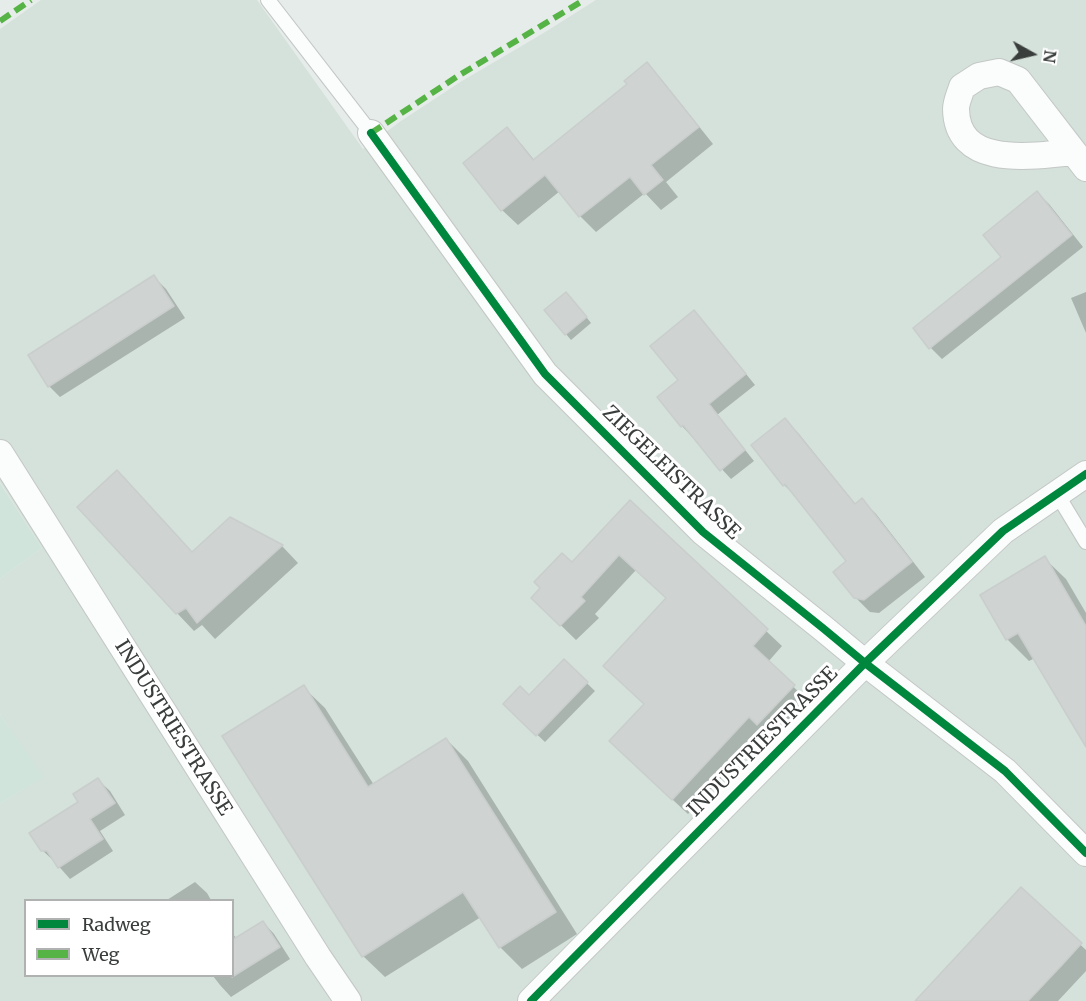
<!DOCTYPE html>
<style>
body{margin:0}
#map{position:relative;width:1086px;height:1001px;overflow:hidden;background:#e6ece9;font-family:Merriweather,serif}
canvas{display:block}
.legend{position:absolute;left:24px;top:899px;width:210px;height:78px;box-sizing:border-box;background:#fff;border:2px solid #b0b1b1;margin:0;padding:8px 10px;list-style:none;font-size:18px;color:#393d3b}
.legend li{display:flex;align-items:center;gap:12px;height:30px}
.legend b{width:30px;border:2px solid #b0b1b1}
.north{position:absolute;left:1002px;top:24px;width:60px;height:60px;-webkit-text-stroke:4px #fff;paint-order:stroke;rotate:98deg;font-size:16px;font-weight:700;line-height:24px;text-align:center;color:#393d3b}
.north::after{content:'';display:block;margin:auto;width:21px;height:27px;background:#393d3b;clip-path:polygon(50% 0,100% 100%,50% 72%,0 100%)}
</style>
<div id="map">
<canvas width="1086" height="1001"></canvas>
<ul class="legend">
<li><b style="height:8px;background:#00873e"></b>Radweg</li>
<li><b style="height:8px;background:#56b346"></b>Weg</li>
</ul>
<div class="north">N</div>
</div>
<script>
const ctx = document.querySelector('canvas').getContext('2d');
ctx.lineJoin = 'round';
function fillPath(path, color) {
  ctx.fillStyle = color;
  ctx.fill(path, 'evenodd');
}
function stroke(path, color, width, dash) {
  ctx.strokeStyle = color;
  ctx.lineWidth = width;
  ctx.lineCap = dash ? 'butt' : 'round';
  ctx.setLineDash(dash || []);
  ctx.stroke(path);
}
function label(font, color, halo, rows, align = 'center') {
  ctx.font = font + ' Merriweather,serif';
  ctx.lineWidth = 6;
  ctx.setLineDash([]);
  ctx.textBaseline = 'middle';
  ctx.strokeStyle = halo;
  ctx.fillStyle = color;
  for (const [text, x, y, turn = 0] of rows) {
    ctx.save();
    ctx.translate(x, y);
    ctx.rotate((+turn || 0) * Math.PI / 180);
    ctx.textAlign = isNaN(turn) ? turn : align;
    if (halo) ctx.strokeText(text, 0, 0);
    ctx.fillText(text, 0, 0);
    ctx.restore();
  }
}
fillPath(new Path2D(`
 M41,0h216l106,149 38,-28 61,-40 80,-47 54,-34h490v1001h-1086v-197l43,-27 -43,-63v-135l42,-31 -42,-66v-453zM26,900h206v76h-206z`), '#d5e1db');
fillPath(new Path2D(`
 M0,483l42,65 -42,31z
 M0,714l44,63 -44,27z`), '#d1e4db');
fillPath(new Path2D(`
 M647,64l15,16 51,64 -47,38 12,15 -17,13 -16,-17 -49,39 -16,-16 -20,-25 -42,34 -16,-15 5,-81 15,16 13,16 94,-76z
 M1037,193l12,11 34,43 -141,112 -11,-11 72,-91z
 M154,277l12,12 19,29 -125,79 -11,-11z
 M1086,292v41l-15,-35z
 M572,299l19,24 -20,17 -5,-6z
 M694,312l9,9 52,64 -38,30 37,46 -23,18 -49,-53 -2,-46z
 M785,420l14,14 57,71 6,-5 14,14 49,63 -46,36 -9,-1 -15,-15 -7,-36 -50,-63 -14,-13z
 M630,503l152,143 -14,16 41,40 -35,38 -9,-9 -77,83 -61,-57 18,-52 22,-106 -31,-29 -41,44 4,4 -23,22 -43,-42 39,-34z
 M230,519l52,27 16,17 -83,76 -13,-14 -8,6 -17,-18 16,-60z
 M1044,558l22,21 20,34v131l-51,-86 -6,3 -22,-22z
 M564,661l31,30 -50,51 -40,-38 24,-7z
 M303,687l22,21 49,77 72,-46 22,22 109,173 -55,35 -22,-22 -19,-30 -96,60 -22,-21z
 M98,780l12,11 15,24 -25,16 13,20 -43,28 -15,-17 -13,-12z
 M195,882l12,11 4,7h-44z
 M1021,889l65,61v21l-28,30h-123z
 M263,922l11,12 16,25 -59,38 -11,-12 -7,-9h19v-43l5,6z`), '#0003');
const building = new Path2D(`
 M647,62l52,65 -48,38 12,15 -19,15 -14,-18 -51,40 -34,-42 -44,36 -38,-48 44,-36 26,33 94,-76 -3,-3z
 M1037,191l35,44 -143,114 -16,-21 88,-71 -18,-22z
 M154,275l20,31 -126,81 -20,-32z
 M566,292l21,25 -22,18 -21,-25z
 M694,310l52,64 -37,30 36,46 -25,21 -37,-46 -2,2 -24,-30 21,-17 -28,-34z
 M785,418l70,86 7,-6 50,64 -48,38 -10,-2 -21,-26 13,-11 -61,-77 -2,2 -32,-41z
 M117,470l75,82 38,-35 53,28 -86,78 -11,-15 -10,6 -99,-107z
 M630,500l138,129 -15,17 42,39 -38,40 -8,-8 -77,83 -63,-59 35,-37 -41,-38 63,-68 -47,-43 -38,42 4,4 -25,25 -29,-28 9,-10 -6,-6 28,-29 10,9z
 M1045,556l41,70v121l-68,-114 -12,7 -26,-45z
 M564,659l24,23 -52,54 -33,-32 17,-18 9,9z
 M304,685l64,102 78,-49 110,174 -57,36 -36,-56 -101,65 -140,-221z
 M98,778l17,25 -25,16 13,20 -45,29 -11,-17h-6l-12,-18 49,-31 -5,-8z
 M1021,887l61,56 -20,22 -34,36h-113z
 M263,921l17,26 -48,30v-37z`);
fillPath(building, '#cfd3d1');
stroke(building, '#c9cecc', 1.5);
const service = new Path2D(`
 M268,0l103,133
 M1057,494l29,48`);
const minor = new Path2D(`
 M371,133l174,241 158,158 121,97 41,34 140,108 81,82
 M1073,152c-40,4 -116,17 -117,-43 0,-7 4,-15 6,-22l17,-11 20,-4 19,8 68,88
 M0,453l318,504 30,44
 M531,1001l334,-338 138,-132 83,-57`);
stroke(service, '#c3c8c5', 16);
stroke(minor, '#c3c8c5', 28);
stroke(service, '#fbfcfc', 14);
stroke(minor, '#fbfcfc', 26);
stroke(new Path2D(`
 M0,21l31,-21
 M371,133l87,-57 126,-76`), '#56b346', 6, [12, 6]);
stroke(new Path2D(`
 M371,133l174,241 158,158 121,97 41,34 140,108 81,82
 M531,1001l334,-338 138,-132 83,-57`), '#00873e', 8);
label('20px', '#393d3b', '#fff', [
 ["ZIEGELEISTRASSE",671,473,44],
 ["INDUSTRIESTRASSE",173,728,58],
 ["INDUSTRIESTRASSE",763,742,-45]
]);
</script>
